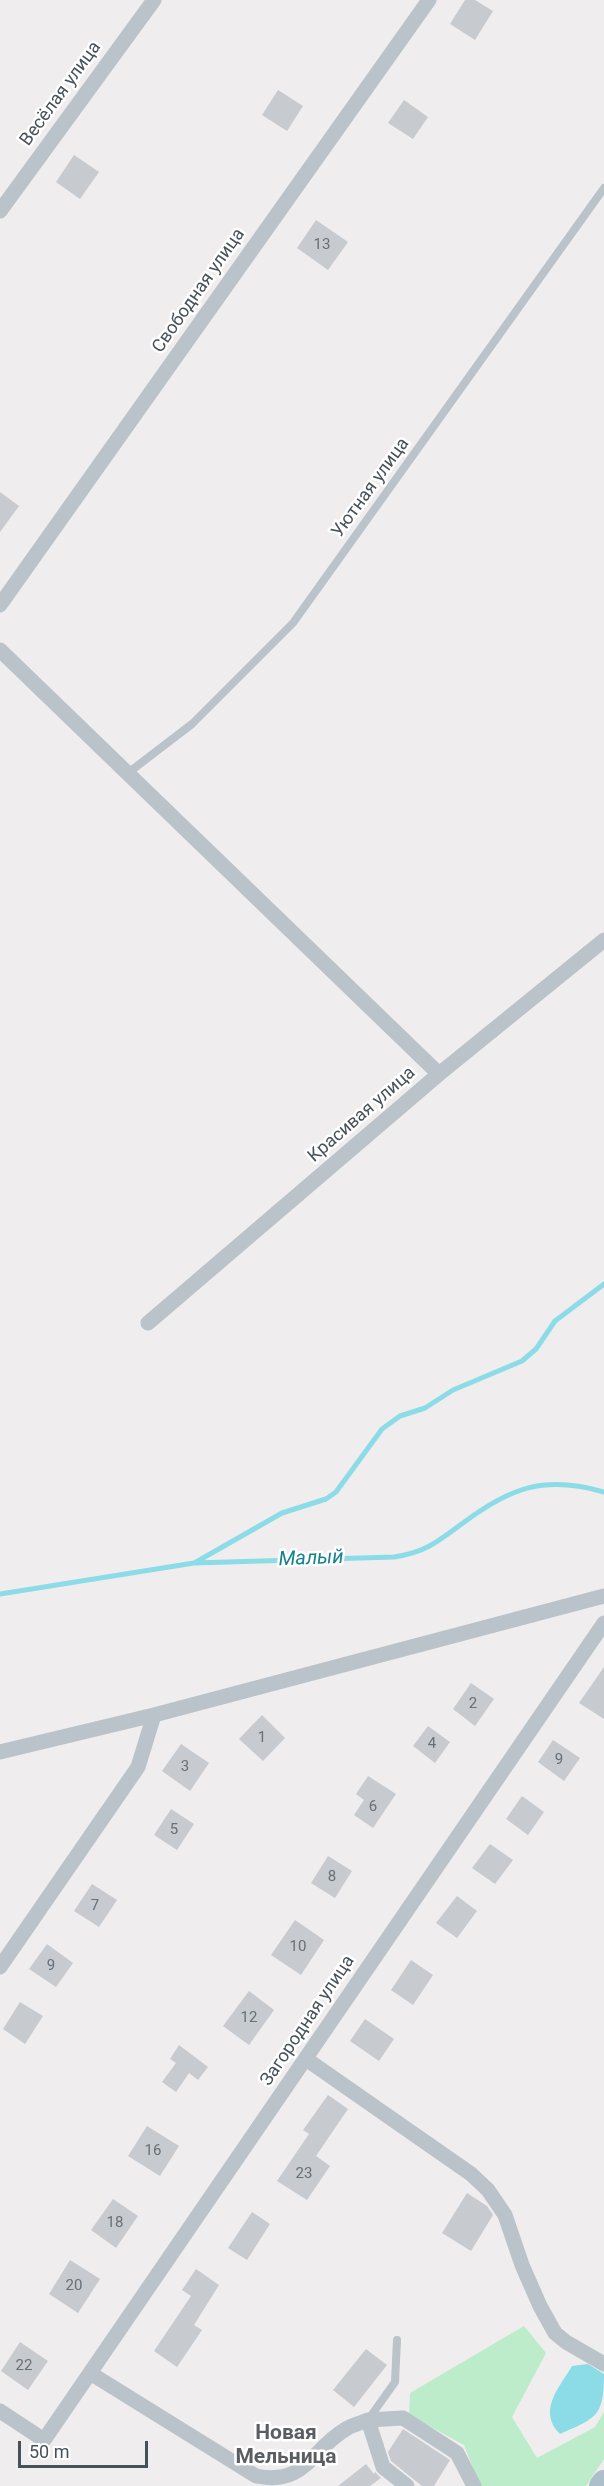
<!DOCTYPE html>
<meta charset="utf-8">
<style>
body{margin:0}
#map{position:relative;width:604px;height:2486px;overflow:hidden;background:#efeded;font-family:Roboto,sans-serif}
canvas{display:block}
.scale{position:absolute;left:18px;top:2441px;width:130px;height:27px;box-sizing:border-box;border:3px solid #465259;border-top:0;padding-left:8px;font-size:18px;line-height:21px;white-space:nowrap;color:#465259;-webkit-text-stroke:4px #fff;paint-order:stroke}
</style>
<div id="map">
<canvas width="604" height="2486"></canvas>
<div class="scale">50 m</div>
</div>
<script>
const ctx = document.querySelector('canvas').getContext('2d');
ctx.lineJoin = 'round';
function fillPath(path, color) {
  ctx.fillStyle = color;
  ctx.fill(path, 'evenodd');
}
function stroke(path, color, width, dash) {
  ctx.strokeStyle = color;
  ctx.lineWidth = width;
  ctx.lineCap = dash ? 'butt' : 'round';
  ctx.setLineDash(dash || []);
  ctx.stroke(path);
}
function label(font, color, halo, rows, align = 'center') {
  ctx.font = font + ' Roboto,sans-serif';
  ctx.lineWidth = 5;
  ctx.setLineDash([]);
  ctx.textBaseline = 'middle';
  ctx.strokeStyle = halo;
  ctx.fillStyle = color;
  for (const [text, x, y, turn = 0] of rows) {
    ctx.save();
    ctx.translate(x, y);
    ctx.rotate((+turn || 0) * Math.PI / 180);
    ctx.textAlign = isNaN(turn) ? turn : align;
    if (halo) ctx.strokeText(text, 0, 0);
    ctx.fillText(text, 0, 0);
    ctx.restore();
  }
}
fillPath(new Path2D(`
 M524,2326l22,27 -34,64 25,41 58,-31 9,-15v47l-18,27h-106l-16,-41 -55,-30 1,-22z`), '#bcecca');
fillPath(new Path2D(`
 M588,2364l16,10c0,43 -8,44 -44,60 -23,-23 -1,-46 12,-68z`), '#8bdce7');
stroke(new Path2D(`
 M196,1562l86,-49 44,-14 10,-7 46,-63 18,-13 25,-8 28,-18 69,-29 14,-12 19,-28 49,-37
 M0,1594l194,-31 200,-6c32,-5 43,-15 69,-34 48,-36 82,-48 141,-31`), '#8bdce7', 5);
fillPath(new Path2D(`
 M465,0h10l18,11 -18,29 -25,-16z
 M278,90l25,16 -16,25 -25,-16z
 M404,100l24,17 -15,22 -25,-16z
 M74,155l25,17 -19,27 -24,-17z
 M316,220l32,22 -20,28 -31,-22z
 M0,492l19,14 -19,26z
 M604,1667v52l-25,-16z
 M471,1683l23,16 -19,27 -22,-17z
 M262,1715l23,23 -22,23 -24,-22z
 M428,1726l22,16 -15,21 -22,-17z
 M553,1740l27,18 -16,23 -26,-19z
 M181,1744l28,19 -19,28 -28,-20z
 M368,1776l28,18 -23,34 -19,-13 10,-15 -8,-6z
 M522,1796l22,16 -16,23 -22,-16z
 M171,1809l23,15 -17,26 -23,-15z
 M490,1844l23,16 -18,24 -23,-16z
 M328,1856l24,15 -17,27 -24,-15z
 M92,1884l25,16 -18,27 -25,-16z
 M457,1896l20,15 -20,27 -21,-15z
 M295,1920l29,20 -23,35 -30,-20z
 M47,1944l26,19 -17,24 -27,-18z
 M411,1960l22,15 -20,30 -22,-15z
 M249,1991l25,19 -25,35 -26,-19z
 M20,2002l23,14 -18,28 -22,-15z
 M365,2019l29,20 -15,22 -29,-20z
 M179,2045l29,22 -10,13 -9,-7 -13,19 -14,-10 14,-19 -6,-4z
 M328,2095l20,14 -32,47 14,10 -23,34 -30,-19 32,-47 -6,-4z
 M147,2126l32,20 -19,30 -32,-20z
 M467,2193l20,13 6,9 -22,36 -29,-18z
 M113,2199l25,17 -22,32 -25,-18z
 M252,2212l18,12 -23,36 -19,-12z
 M70,2260l30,19 -22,34 -29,-19z
 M196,2269l23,16 -25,40 8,5 -25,37 -23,-16 37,-55 -9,-6z
 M20,2342l28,19 -20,29 -27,-19z
 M366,2349l21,16 -33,42 -21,-17z
 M403,2429l47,31 -16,26h-12l-31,-25 -3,-9z
 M366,2464l8,10 1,-2 6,6 -11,8h-32z`), '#c7cacf');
stroke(new Path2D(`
 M128,773l64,-49 101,-101 311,-435
 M368,2420l27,-38 2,-42`), '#b9c3c9', 8);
stroke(new Path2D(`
 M0,211l154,-211
 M0,605l429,-605
 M0,650l439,424
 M148,1323l291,-249 165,-134
 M0,1752l154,-37 450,-119
 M0,1967l138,-200 16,-52
 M306,2059l165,115 17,16 17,25 17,50 18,41 15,27 11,9 38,22
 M90,2373l166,103c50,10 54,-26 90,-47 6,-4 15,-6 22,-9l15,47 24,19
 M0,2411l44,29 560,-817
 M368,2420l35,-2 54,35 17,33`), '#b9c3c9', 15);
stroke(new Path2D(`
 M601,2486l3,-4`), '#adbfcb', 24);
label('15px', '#667076', null, [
 ["13",322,245],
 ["2",473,1704],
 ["1",262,1738],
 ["4",432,1744],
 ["9",559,1760],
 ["3",185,1767],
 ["6",373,1807],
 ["5",174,1830],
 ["8",332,1877],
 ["7",95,1906],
 ["10",298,1947],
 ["9",51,1966],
 ["12",249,2018],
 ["16",153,2151],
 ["23",304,2174],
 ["18",115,2223],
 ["20",74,2286],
 ["22",24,2366]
]);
label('18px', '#465259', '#fff', [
 ["Весёлая улица",61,94,-54],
 ["Свободная улица",199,291,-55],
 ["Уютная улица",371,488,-54],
 ["Красивая улица",362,1115,-41],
 ["Загородная улица",308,2021,-56]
]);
label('italic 20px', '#138291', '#fff', [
 ["Малый",311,1559,-2]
]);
label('bold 21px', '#5a5e61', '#fff', [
 ["Новая",286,2434],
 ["Мельница",286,2458]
]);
</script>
